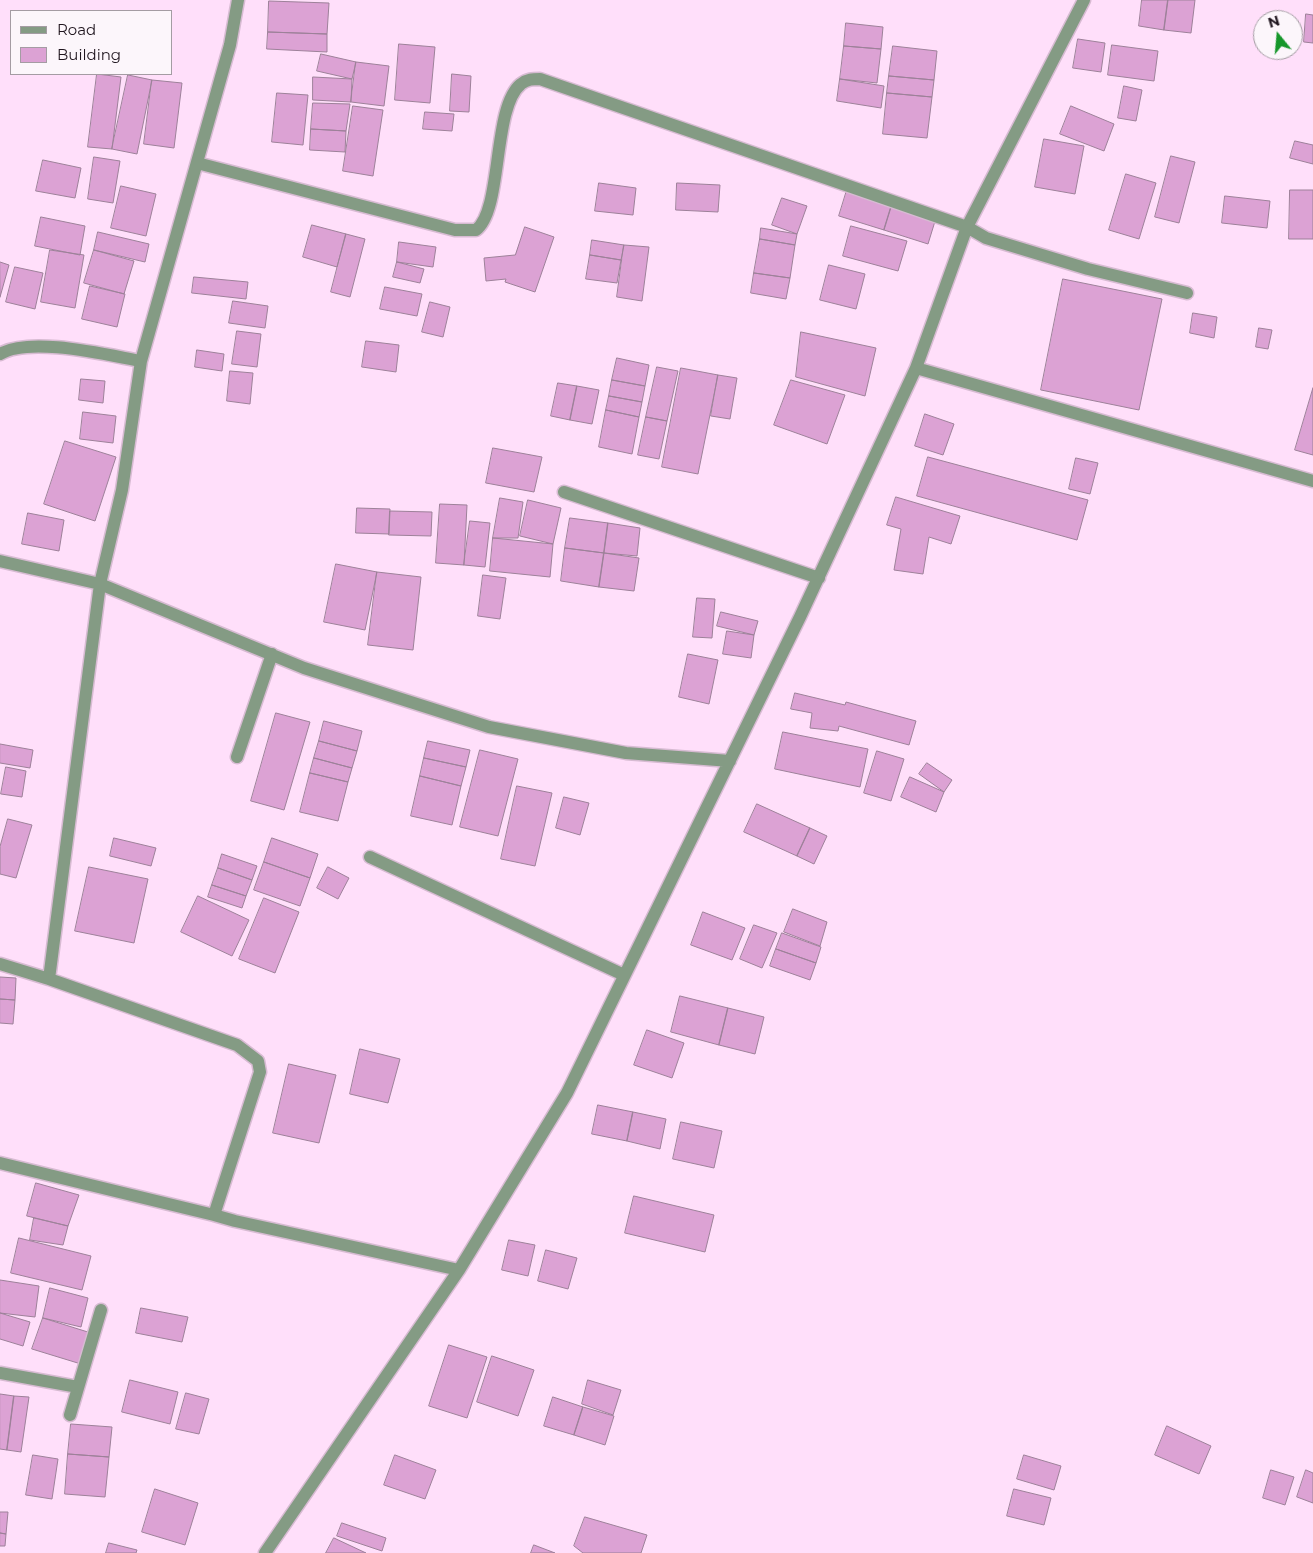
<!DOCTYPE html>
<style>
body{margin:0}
#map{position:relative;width:1313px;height:1553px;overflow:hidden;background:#ffdffa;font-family:Montserrat,sans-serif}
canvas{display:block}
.legend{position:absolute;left:10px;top:10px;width:162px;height:65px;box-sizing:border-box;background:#fcf6fb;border:1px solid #a49ca3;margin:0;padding:6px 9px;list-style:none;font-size:15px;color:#1f151e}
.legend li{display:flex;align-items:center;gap:10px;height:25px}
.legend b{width:25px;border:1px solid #a49ca3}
.north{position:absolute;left:1253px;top:10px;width:50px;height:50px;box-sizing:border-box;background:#fcf6fb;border:1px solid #a49ca3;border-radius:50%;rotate:343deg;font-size:14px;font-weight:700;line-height:20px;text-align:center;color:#1f151e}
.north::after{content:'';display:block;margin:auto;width:18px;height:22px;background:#16972b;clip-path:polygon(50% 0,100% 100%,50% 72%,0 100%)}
</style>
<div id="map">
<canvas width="1313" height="1553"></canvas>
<ul class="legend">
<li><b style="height:6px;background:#849b84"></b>Road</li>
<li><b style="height:14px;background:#dca2d4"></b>Building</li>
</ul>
<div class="north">N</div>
</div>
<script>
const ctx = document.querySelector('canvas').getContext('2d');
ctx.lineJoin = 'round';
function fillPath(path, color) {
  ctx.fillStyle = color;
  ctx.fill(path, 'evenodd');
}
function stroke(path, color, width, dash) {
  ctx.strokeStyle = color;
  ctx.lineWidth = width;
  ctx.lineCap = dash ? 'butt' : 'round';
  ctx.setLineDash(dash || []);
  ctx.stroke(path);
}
const building = new Path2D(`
 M1142,0h26l-4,30 -25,-4z
 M1168,0h27l-4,33 -27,-3z
 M269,1l60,2 -2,31 -59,-2z
 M1306,14l7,1v28l-9,-1z
 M846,23l37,4 -2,22 -37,-3z
 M268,32l59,2v18l-60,-3z
 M1078,39l27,4 -4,29 -28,-4z
 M399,44l36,3 -5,56 -35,-3z
 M1112,45l46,6 -4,30 -46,-6z
 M844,46l37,3 -4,34 -37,-4z
 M893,46l44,5 -3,29 -45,-4z
 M321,54l35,8 -4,17 -35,-8z
 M356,62l33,4 -5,40 -33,-4z
 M97,74l24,3 -9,72 -24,-2z
 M452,74l19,2 -2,36 -19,-1z
 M128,75l24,5 -15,74 -25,-5z
 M889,76l45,4 -2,17 -45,-4z
 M313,77l39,2 -1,23 -38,-2z
 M840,79l44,7 -3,22 -44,-7z
 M152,80l30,3 -8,65 -30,-4z
 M1124,86l18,4 -6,31 -18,-3z
 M277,93l31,2 -5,50 -31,-3z
 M887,93l45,4 -5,41 -44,-4z
 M313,103l37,1 -4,27 -35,-2z
 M353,106l30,4 -10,66 -30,-5z
 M1071,106l43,18 -10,27 -44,-17z
 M425,112l29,2 -2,17 -29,-2z
 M311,129l35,2 -1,21 -35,-2z
 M1044,139l40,7 -9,48 -40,-7z
 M1295,141l18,4v19l-23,-6z
 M1171,156l24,6 -16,61 -24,-6z
 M94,157l26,4 -7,42 -25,-4z
 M43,160l38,8 -6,30 -39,-7z
 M1126,174l30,9 -17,56 -30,-9z
 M599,183l37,5 -3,27 -38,-4z
 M677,183l43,2 -2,27 -42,-2z
 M121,186l35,8 -10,42 -35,-8z
 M847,190l45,14 -8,26 -45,-14z
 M1290,190h23v49h-24z
 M1225,196l45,5 -3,27 -45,-5z
 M782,198l25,8 -10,28 -25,-9z
 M892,204l44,14 -8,26 -44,-14z
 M41,217l44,9 -5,29 -45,-9z
 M312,225l34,9 -9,33 -34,-10z
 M851,226l56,15 -9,30 -55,-15z
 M525,227l29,10 -19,55 -30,-10 1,-3 -20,2 -2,-23 31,-3z
 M761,228l36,6 -2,11 -35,-6z
 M98,232l51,12 -4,18 -51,-12z
 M346,234l19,5 -15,58 -19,-5z
 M760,239l35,6 -5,33 -36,-5z
 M592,240l32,5 -3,15 -31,-5z
 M399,242l37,5 -3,20 -36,-5z
 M624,245l25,2 -7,54 -25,-4z
 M50,250l34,5 -9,53 -34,-6z
 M94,250l40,11 -10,33 -40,-11z
 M590,255l31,5 -4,23 -31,-4z
 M0,262l9,3 -9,32z
 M397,262l27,7 -4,14 -27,-6z
 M829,265l36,9 -9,35 -36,-9z
 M15,267l28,6 -8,36 -29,-7z
 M754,273l36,5 -4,21 -35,-6z
 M194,277l54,5 -2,17 -54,-6z
 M1063,279l99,20 -23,111 -98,-20z
 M90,286l35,8 -8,33 -35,-8z
 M385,287l37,7 -5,22 -37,-7z
 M233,301l35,5 -3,22 -36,-5z
 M430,302l20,5 -7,30 -21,-5z
 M1193,313l24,4 -3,21 -24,-5z
 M1259,328l13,2 -4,19 -12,-2z
 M237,331l24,3 -4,33 -25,-3z
 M801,332l75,16 -11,48 -69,-19z
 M366,341l33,4 -3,27 -34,-5z
 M197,350l27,4 -2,17 -27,-4z
 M617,358l32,7 -4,21 -33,-6z
 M657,367l21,4 -11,50 -21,-4z
 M681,368l37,7 -20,99 -36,-7z
 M230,371l23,2 -3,31 -23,-3z
 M718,375l19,3 -7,41 -19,-3z
 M81,379l24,2 -2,22 -24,-3z
 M612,380l33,6 -3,16 -33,-6z
 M791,380l54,15 -18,49 -53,-19z
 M558,383l19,3 -7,34 -19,-4z
 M577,386l22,4 -7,34 -22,-4z
 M1313,388v67l-18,-5z
 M609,396l33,6 -3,15 -33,-7z
 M606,410l33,7 -7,37 -33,-7z
 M83,412l33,4 -3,27 -33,-4z
 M925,414l29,10 -11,31 -28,-9z
 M646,417l21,4 -8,38 -21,-4z
 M65,441l51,16 -21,64 -51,-17z
 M493,448l49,9 -8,35 -48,-9z
 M928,457l160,43 -11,40 -160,-44z
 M1076,458l22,5 -8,31 -21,-5z
 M896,497l64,19 -9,28 -22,-7 -6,37 -29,-4 7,-41 -14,-4z
 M500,498l23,4 -5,36h-25z
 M528,500l33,8 -8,36 -33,-8z
 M440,504l27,1 -3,60 -28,-2z
 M357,508l33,1 -1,25 -33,-1z
 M390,511l42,1 -1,24 -42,-1z
 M28,513l36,7 -5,31 -37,-7z
 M570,518l38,5 -4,30 -39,-5z
 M470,521l20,2 -5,44 -21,-2z
 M608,523l32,5 -3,28 -33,-3z
 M493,538l60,6 -3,33 -60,-6z
 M565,548l39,5 -5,34 -38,-6z
 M604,553l35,5 -5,33 -35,-4z
 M336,564l41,8 -12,58 -41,-8z
 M377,572l44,5 -8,73 -45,-5z
 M483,575l23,3 -6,41 -22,-3z
 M697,598l18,1 -3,39 -19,-1z
 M721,612l37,9 -4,14 -37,-9z
 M727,631l27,4 -3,23 -28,-4z
 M688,654l30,6 -9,44 -30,-7z
 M795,693l50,12 1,-3 70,19 -7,24 -70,-19 -1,5 -28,-3 2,-15 -21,-4z
 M276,713l34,9 -26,88 -33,-9z
 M324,721l38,10 -5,20 -38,-10z
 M783,732l85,17 -8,38 -85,-18z
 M319,741l38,10 -5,17 -38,-10z
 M428,741l42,9 -4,17 -42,-9z
 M0,744l33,6 -3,18 -30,-5z
 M480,750l38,9 -20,77 -38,-9z
 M877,751l27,8 -13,42 -27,-8z
 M314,758l38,10 -4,14 -38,-9z
 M424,758l42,9 -5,19 -41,-10z
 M927,763l25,17 -8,12 -25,-18z
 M6,767l20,4 -4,26 -21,-3z
 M310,773l38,9 -10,39 -38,-9z
 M420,776l41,10 -9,39 -41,-9z
 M910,777l34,15 -8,20 -35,-15z
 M517,786l35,7 -17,73 -34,-7z
 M564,797l25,6 -9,32 -24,-7z
 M757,804l53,24 -13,28 -53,-24z
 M8,819l24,6 -16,53 -16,-4v-27z
 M810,828l17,8 -13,28 -17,-8z
 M114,838l42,10 -5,18 -41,-10z
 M272,838l46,16 -8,24 -46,-16z
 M222,854l35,12 -5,14 -34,-12z
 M264,862l46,16 -10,28 -46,-16z
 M89,867l59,12 -14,64 -59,-12z
 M328,867l21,11 -11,21 -21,-11z
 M218,868l34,12 -6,16 -34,-11z
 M212,885l34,11 -4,12 -34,-11z
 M198,896l51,24 -17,36 -51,-24z
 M264,898l35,14 -24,61 -36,-14z
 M793,909l34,13 -7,24 -36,-14z
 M703,912l42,16 -13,32 -41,-15z
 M754,925l23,8 -15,35 -22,-9z
 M782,933l39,14 -5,16 -40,-14z
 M776,949l40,14 -6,17 -40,-14z
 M0,977l16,1 -1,22 -15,-1z
 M680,996l48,12 -9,37 -48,-13z
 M0,999l15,1 -2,24 -13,-1z
 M728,1008l36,9 -9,37 -36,-9z
 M647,1030l37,13 -12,35 -38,-13z
 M360,1049l40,10 -12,44 -38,-9z
 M289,1064l47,11 -17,68 -46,-10z
 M598,1105l35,7 -6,29 -35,-7z
 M633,1112l33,7 -6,30 -33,-8z
 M681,1122l41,9 -8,37 -41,-9z
 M36,1183l43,12 -11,31 -41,-10z
 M634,1196l80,19 -9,37 -80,-19z
 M34,1218l34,8 -5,19 -33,-5z
 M19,1238l72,18 -9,34 -71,-17z
 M509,1240l26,5 -7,31 -26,-6z
 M546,1250l31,8 -9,31 -30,-8z
 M0,1280l39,6 -4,31 -35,-4z
 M50,1288l38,10 -7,29 -38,-9z
 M141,1308l47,9 -6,25 -46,-9z
 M0,1313l30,9 -7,24 -23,-7z
 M43,1318l48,15 -10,31 -49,-15z
 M449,1345l38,12 -20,61 -38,-12z
 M492,1356l42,14 -16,46 -41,-14z
 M130,1380l48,12 -8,32 -48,-12z
 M588,1380l33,10 -8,25 -31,-11z
 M186,1393l23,6 -10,35 -23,-5z
 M0,1394l14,2 -7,54 -7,-1z
 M14,1396l15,1 -8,55 -14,-2z
 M553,1397l30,10 -9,28 -30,-9z
 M583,1407l31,9 -9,29 -31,-10z
 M71,1424l41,3 -3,30 -41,-3z
 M1167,1426l44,20 -12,28 -44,-19z
 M68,1454l41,3 -4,40 -40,-3z
 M33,1455l25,4 -6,40 -26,-4z
 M395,1455l41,15 -11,29 -41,-14z
 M1024,1455l37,11 -7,24 -37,-11z
 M1271,1470l23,7 -9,28 -22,-7z
 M1306,1470l7,3v30l-16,-6z
 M155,1489l43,14 -13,42 -43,-13z
 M1014,1489l37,9 -7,27 -37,-9z
 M0,1512h8l-2,22 -6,-1z
 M585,1517l62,18 -6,18h-58l-9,-7z
 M342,1523l44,15 -4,13 -45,-15z
 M0,1533l6,1 -1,12h-5z
 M334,1538l32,15h-40z
 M109,1543l28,7 -1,3h-30z
 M534,1545l21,8h-24z`);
fillPath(building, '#dca2d4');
stroke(building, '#9d8199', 1);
const minor = new Path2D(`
 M238,0l-8,45 -89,316 -19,129 -22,94 204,84 185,59 137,26 104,8
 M197,163l258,67h21c27,-20 16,-123 45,-146 6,-5 12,-5 19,-5l427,148 19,11 102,31 99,24
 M0,354c30,-18 107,1 141,7
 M916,368l397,113
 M564,492l255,86
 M0,561l100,23 -51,395
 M237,757l35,-103
 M370,857l254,118
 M0,964l49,15 188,66 21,16 2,11 -46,143 21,6 224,49
 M0,1163l214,52
 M0,1373l78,14
 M70,1415l31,-105
 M265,1553l194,-283 108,-177 233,-476 116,-249 51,-141 117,-227`);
stroke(minor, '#d7bbd2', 15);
stroke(minor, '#849b84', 12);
</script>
